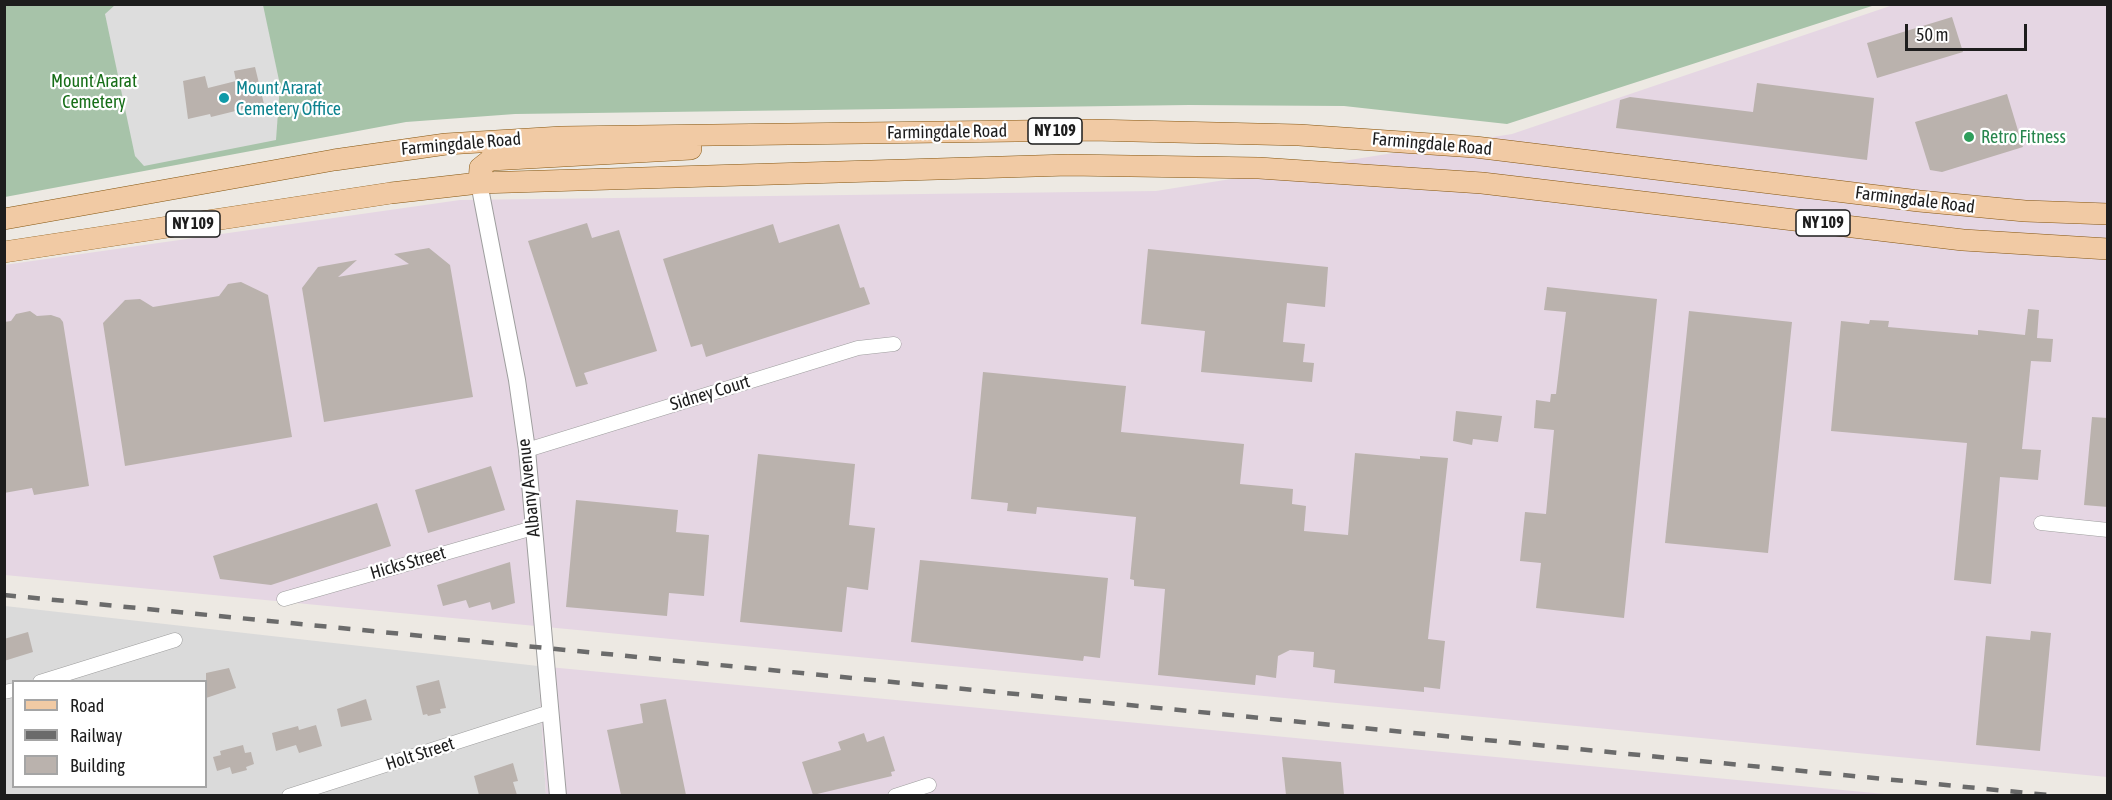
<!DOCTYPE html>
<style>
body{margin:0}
#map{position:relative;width:2112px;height:800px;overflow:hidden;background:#ede9e3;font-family:"Asap Condensed",sans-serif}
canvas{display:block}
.frame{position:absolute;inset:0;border:6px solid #1d1d1d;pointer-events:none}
.legend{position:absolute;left:12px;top:680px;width:195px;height:108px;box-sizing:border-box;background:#fff;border:2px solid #a5a5a5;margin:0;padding:8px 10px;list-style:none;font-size:18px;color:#1d1d1d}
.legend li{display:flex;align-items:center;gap:12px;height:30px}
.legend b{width:30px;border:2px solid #a5a5a5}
.scale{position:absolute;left:1905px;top:24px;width:122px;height:27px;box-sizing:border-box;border:3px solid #1d1d1d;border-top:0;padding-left:8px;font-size:18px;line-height:21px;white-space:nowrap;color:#1d1d1d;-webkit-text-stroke:4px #fff;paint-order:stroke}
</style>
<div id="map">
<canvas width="2112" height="800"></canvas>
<div class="frame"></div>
<ul class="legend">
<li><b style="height:8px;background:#f1caa4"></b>Road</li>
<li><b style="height:8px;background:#6b6b6b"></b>Railway</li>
<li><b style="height:16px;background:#bab2ad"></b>Building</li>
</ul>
<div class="scale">50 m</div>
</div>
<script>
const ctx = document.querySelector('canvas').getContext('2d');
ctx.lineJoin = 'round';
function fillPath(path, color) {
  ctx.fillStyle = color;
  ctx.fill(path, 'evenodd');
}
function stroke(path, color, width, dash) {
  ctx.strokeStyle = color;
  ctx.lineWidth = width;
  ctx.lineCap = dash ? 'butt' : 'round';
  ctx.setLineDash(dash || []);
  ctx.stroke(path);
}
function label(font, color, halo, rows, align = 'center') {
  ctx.font = font + ' "Asap Condensed",sans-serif';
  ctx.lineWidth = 4.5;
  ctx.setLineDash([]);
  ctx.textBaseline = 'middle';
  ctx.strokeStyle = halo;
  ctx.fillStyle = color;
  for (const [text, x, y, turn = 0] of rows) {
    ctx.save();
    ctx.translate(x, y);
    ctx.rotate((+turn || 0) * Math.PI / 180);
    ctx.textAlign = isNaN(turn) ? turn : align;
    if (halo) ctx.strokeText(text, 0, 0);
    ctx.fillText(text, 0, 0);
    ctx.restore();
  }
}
fillPath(new Path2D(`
 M5,606l533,60 8,129 -541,1zM14,682h192v104h-192z`), '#dadada');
fillPath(new Path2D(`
 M1893,5h214v772l-2102,-202 -1,-310 456,-65 696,-9 356,-57z
 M538,666l1357,129h-1349z`), '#e5d6e3');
fillPath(new Path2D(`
 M5,5h1870l-368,119 -163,-18 -155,-1 -674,9 -109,8 -401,75z`), '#a7c3a9');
fillPath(new Path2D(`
 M115,5h148l17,80 -4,55 -132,26 -9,-10 -30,-142z`), '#ddd');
fillPath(new Path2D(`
 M1952,17l11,35 -86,26 -10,-35z
 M255,67l9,37 -53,13 -1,-3 -22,5 -5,-38 22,-5 3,12 28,-7 -2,-10z
 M1757,83l117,15 -7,62 -251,-32 4,-28 10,-3 123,15z
 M2007,94l16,53 -81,25 -12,-2 -15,-48z
 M587,223l5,15 27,-8 38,121 -73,22 4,11 -12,3 -48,-146z
 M773,224l6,19 60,-19 21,64 4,-1 6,17 -164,53 -4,-13 -11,3 -28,-88z
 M429,248l21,17 23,132 -149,25 -22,-134 16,-21 39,-7 -19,17 71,-13 -15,-10z
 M1148,249l180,18 -3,40 -38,-4 -4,39 22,2 -2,18 11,1 -2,19 -111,-10 4,-41 -64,-7z
 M241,282l27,13 24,142 -167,29 -22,-143 22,-23 15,-1 13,8 66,-11 9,-12z
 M1547,287l110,12 -33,319 -88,-10 5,-45 -21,-2 5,-49 21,2 8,-84 -20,-2 2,-28 14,2 1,-8h5l10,-82 -22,-2z
 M2028,309l11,1 -2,28 16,1 -2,23 -20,-1 -9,88 19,1 -3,30 -38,-3 -9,107 -37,-4 13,-137 -136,-12 10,-110 28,3 1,-4 19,1 -1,6 90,8v-5l47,5z
 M30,311l7,5 14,-1 9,3 3,4 26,164 -55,9 -2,-7 -28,5v-171l7,-1 5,-7z
 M1689,311l103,11 -24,231 -103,-10z
 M983,372l143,14 -5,46 123,12 -4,40 53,5 -1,15 14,2 -2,25 44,4 7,-82 65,6v-3l28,2 -20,181 17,2 -5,48 -16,-2v5l-90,-9 1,-13 -22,-3 1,-15 -24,-2 -12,6 -2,22 -20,-3 -1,10 -97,-10 7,-86 -31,-3v-6l-4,-1 6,-62 -99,-10 -1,7 -29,-3 1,-8 -37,-4z
 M1456,411l46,5 -4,26 -25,-3 -1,6 -19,-4z
 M2092,417l16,1v89l-24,-2z
 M758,454l97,10 -6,61 26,3 -7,62 -21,-3 -5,45 -102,-10z
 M491,466l14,44 -77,23 -13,-43z
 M576,500l102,10 -2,22 33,3 -5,61 -35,-3 -2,23 -101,-9z
 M377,503l14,43 -120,39 -51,-6 -7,-23z
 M920,560l188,18 -8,80 -16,-2 -1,5 -172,-19z
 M510,562l5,41 -23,7 -2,-8 -21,6 -3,-8 -23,6 -6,-21z
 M2031,631l20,2 -11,118 -64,-6 10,-109 44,4z
 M28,632l5,20 -29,9v-22z
 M229,668l7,20 -30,10v-25z
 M439,680l7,28 -6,1 1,4 -13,3 -1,-2 -4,1 -7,-29z
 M366,699l6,21 -31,7 -4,-18z
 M666,699l20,96h-65l-14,-65 36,-7 -3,-19z
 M316,725l6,21 -23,7 -3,-8 -20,6 -4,-18 26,-7 1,4z
 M864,733l3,9 17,-6 11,35 -4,1 1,4 -79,19 -11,-33 39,-12 -3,-8z
 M243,745l2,8 6,-1 3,12 -8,3 1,3 -15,4 -2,-7 -13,4 -4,-14 8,-2 -1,-4z
 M1282,757l59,5 3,33h-58z
 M513,763l5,18 -5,1 4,13h-38l-5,-19z`), '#bab2ad');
const minor = new Path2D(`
 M527,450l331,-102 36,-4
 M2041,523l67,7
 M284,599l249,-71
 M40,682l135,-42
 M4,692l10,-2
 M289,796l261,-84
 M895,796l34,-11`);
const tertiary = new Path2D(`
 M479,183l38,197 10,70 31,346`);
const primary = new Path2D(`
 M479,183l1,-15 10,-8 201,-11
 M4,219l330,-59 112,-16 116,-7 530,-7 207,5 176,12 444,54 106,10 83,3
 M4,252l387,-59 88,-10 589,-18 191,3 223,15 481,57 145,9`);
stroke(minor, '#9e9e9e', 15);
stroke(tertiary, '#9e9e9e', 18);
stroke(primary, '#855610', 22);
stroke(minor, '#fff', 14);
stroke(tertiary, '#fff', 16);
stroke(primary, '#f1caa4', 21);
stroke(new Path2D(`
 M4,595l2054,201`), '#6b6b6b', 4.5, [12, 12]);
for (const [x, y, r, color] of [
 [224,98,6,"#0f9aa8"],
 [1969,137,6,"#2e9e5b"]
]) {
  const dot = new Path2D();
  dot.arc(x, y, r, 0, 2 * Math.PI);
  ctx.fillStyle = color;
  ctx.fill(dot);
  stroke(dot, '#fff', 2);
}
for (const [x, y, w] of [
 [1055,131,54],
 [1823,223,54],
 [193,224,54]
]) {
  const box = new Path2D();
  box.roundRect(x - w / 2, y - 13, w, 26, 4.5);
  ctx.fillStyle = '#fff';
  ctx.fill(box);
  stroke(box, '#1d1d1d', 1.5);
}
label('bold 16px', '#1d1d1d', null, [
 ["NY 109",1055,131],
 ["NY 109",1823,223],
 ["NY 109",193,224]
]);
label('18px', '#176e18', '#fff', [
 ["Mount Ararat",94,81],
 ["Cemetery",94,102]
]);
label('18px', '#0d838f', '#fff', [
 ["Mount Ararat",236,88],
 ["Cemetery Office",236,109]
], 'left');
label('18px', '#1d1d1d', '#fff', [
 ["Farmingdale Road",947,132,-1],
 ["Farmingdale Road",461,144,-5],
 ["Farmingdale Road",1432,144,5],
 ["Farmingdale Road",1915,200,7],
 ["Sidney Court",710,393,-17],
 ["Albany Avenue",529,488,-96],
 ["Hicks Street",408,563,-16],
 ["Holt Street",420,754,-18]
]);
label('18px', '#27864d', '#fff', [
 ["Retro Fitness",1981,137]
], 'left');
</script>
